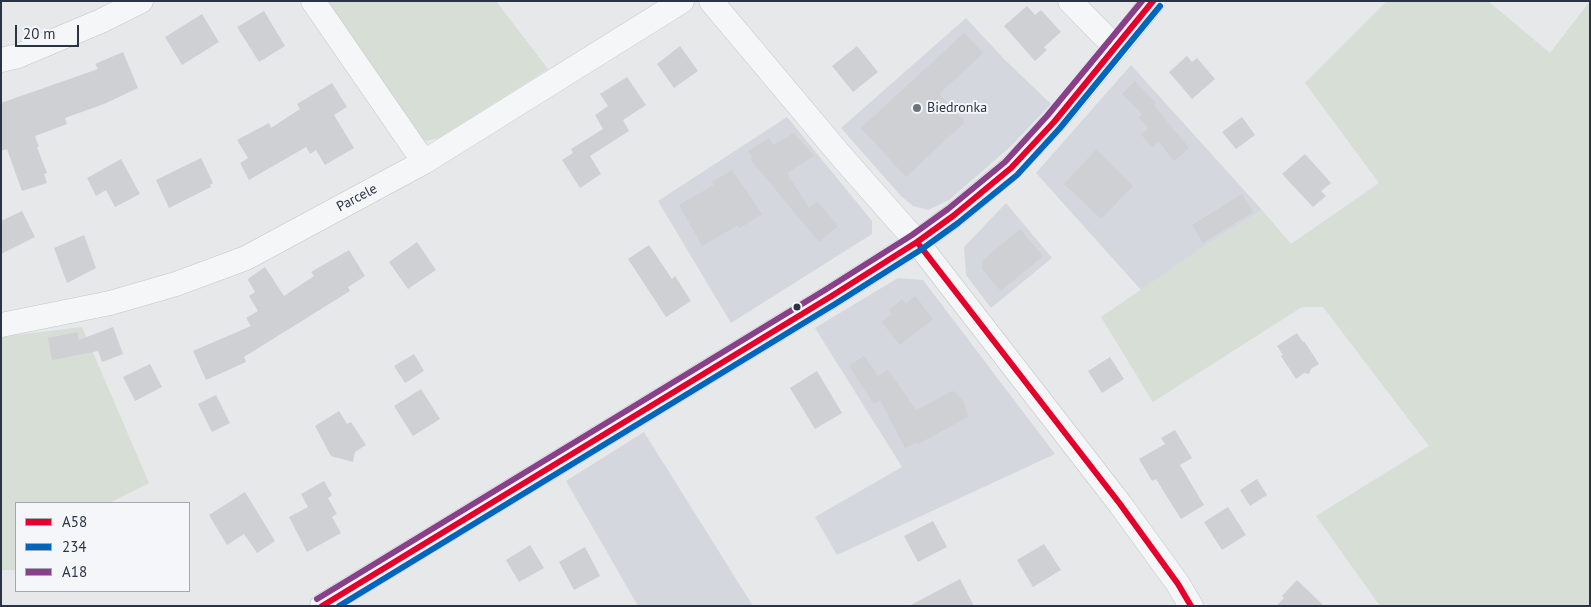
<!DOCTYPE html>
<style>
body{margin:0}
#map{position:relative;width:1591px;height:607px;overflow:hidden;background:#e6e8ea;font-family:"PT Sans",sans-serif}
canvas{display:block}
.frame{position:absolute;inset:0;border:2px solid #2b3445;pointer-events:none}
.legend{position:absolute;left:15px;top:502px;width:175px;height:90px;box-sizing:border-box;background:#f4f6f9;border:1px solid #a4a8b1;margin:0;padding:6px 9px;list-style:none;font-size:15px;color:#2b3445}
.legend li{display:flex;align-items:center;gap:10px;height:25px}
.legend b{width:25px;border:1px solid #a4a8b1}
.scale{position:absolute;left:15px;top:25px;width:64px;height:22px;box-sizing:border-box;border:2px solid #2b3445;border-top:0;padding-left:6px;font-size:15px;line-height:18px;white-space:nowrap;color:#2b3445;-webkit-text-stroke:4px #f4f6f9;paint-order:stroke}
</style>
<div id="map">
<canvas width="1591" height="607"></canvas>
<div class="frame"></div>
<ul class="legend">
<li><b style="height:6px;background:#e4002b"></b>A58</li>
<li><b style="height:6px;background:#0065bd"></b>234</li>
<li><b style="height:6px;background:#893f8a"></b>A18</li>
</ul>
<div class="scale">20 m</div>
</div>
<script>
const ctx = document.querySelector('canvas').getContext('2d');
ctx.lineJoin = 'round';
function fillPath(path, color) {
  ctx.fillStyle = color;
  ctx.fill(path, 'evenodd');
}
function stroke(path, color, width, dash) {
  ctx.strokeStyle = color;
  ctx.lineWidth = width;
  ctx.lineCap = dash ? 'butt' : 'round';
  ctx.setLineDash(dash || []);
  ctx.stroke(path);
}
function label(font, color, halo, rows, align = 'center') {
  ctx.font = font + ' "PT Sans",sans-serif';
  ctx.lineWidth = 4;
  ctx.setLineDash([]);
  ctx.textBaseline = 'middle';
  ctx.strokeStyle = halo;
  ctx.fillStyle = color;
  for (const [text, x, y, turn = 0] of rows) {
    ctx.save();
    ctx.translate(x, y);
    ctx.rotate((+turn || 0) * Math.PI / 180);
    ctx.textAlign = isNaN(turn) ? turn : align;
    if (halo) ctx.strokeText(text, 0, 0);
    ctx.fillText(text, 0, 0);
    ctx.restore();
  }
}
fillPath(new Path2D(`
 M966,18l39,42 46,44 -41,43 -61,53 -21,10 -15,-4 -12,-10 -60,-68z
 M1131,65l131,145 -63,40 -58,40 -105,-117z
 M787,117l85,104v13l-141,89 -73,-122z
 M1006,203l46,55 -61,50 -25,-33 -2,-28z
 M898,278l25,2 132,174 -218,101 -22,-38 87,-50 -87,-139z
 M644,432l109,174h-115l-72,-125z`), '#d4d7dd');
fillPath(new Path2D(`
 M321,1h175l52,68 -109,69 -13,3 -15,-9z
 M1387,1h101l62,52 40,-52v605h-210l-64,-90 113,-70 -106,-139h-21l-149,95 -52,-85 98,-67 63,-40 29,34 88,-61 -74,-100z
 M82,327l67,156 -40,20h-93v67h-15v-233z`), '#d6ded6');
fillPath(new Path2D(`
 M1027,6l8,9 6,-5 20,22 -17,15 3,3 -12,11 -31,-35z
 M264,11l21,35 -26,16 -22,-35z
 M202,14l17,28 -37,23 -17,-28z
 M964,33l19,20 -44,41 26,28 -59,55 -45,-49z
 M680,46l18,25 -24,17 -17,-24z
 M857,46l21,26 -25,20 -21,-26z
 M123,52l15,36 -34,16 -39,14 2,6 -32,12 4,11h-2l10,26 -3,1 3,9 -25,8 -15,-42 -6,2v-48l97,-34 -3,-5z
 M1187,56l5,6 5,-4 18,21 -23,20 -23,-27z
 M627,77l19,28 -23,15 6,11 -39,25 11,18 -21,14 -18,-28 11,-7 -2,-4 32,-20 -8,-14 13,-9 -8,-12z
 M1135,81l21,22 -2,2 35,43 -15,13 -15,-19 -7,5 -11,-13 7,-6 -9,-11 3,-3 -20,-20z
 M332,83l15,24 -13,8 20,33 -29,17 -9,-15 -6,4 -4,-7 -57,33 -9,-17 8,-5 -11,-18 32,-17 2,5 29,-19 -3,-5z
 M1242,117l13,18 -19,14 -14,-17z
 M794,133l20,23 -27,17 22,35 8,-7 21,25 -19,16 -69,-83 3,-1 -5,-7 21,-13 4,7z
 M1096,150l37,36 -32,33 -37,-35z
 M1305,154l26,29 -10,8 5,5 -13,11 -31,-33z
 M201,158l12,25 -3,2 1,2 -42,21 -13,-28z
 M121,159l19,35 -25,13 -9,-17 -10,6 -9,-18z
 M732,170l30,44 -22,14 -2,-3 -36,21 -23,-41 35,-20 -2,-3z
 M1242,194l11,18 -50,31 -11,-18z
 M22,211l13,26 -34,17v-33z
 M1020,229l23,27 -42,35 -19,-22 1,-9z
 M84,235l12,33 -29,15 -13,-35z
 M417,242l19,28 -28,19 -19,-27z
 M649,245l23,34 3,-3 16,25 -25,16 -38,-58z
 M349,250l16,26 -17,11 2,4 -106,66 2,5 -40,18 -13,-29 58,-25 -5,-8 12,-7 -9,-15 6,-4 -7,-12 1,-2 16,-11 19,29 30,-20 -3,-4z
 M915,296l18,23 -33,26 -18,-23 10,-8 -3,-4 13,-11 4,5z
 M113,327l10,27 -21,8 -4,-11 -46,9 -4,-22 29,-6 2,8z
 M1297,333l6,9 1,-1 15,23 -8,5 -2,5 -5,-1 -8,6 -15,-23 2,-1 -6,-9z
 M414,354l10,17 -19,12 -11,-17z
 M864,356l14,20 10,-6 28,40 37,-19 11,11 4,15 -50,27 -1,-2 -12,6 -25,-48 -6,4 -25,-38z
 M1110,357l14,22 -22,14 -14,-22z
 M150,364l12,23 -27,14 -12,-24z
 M817,371l25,42 -27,16 -25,-41z
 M421,389l19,30 -27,17 -19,-30z
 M216,395l14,28 -18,9 -14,-28z
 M339,411l8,13 4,-2 15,23 -11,7 -2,10 -22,-6 -16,-30z
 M1175,430l17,28 -12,7 24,40 -23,14 -25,-40 -4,2 -13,-22 26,-15 -4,-6z
 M1257,479l10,16 -17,11 -10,-16z
 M324,481l8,14 -4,3 9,16 -5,3 9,16 -34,19 -18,-35 19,-10 -7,-13z
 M245,492l30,49 -18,12 -13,-19 -17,11 -18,-30z
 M1228,507l18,28 -24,15 -18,-28z
 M933,521l14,26 -29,15 -14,-26z
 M1044,544l17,26 -28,17 -16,-27z
 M530,545l14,23 -25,14 -13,-22z
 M585,547l15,29 -26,14 -15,-28z
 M960,579l14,27h-65z
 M1297,580l27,26h-48l8,-8 -2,-2z`), '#ced0d3');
const minor = new Path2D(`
 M313,1l111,161
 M711,1l131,156 75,85 203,262 58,80 13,22
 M1070,1l46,47
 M1,60l17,-4 83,-35 40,-20
 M1,325l109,-22 66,-19 70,-26 178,-96 258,-161
 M322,606l508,-309 87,-55 36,-26 58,-48 43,-46 62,-74 37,-47`);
stroke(minor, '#c4c6c8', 25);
stroke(minor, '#f5f6f7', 24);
stroke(new Path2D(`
 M917,242l203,262 58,80 13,22
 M322,606l508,-309 87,-55 36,-26 58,-48 43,-46 99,-121`), '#e4002b', 6);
stroke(new Path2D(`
 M339,606l496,-302 87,-55 36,-26 59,-48 43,-47 100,-122`), '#0065bd', 6);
stroke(new Path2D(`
 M317,599l508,-309 87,-55 36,-26 57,-47 42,-46 95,-115`), '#893f8a', 6);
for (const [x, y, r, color] of [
 [917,108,5,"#6c737f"],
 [797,307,4.5,"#2b3445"]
]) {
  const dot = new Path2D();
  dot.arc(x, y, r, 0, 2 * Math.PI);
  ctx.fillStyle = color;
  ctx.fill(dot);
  stroke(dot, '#f4f6f9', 2);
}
label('14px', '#2b3445', '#f4f6f9', [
 ["Biedronka",927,108]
], 'left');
label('14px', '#2b3445', '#f4f6f9', [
 ["Parcele",357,198,-28]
]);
</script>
